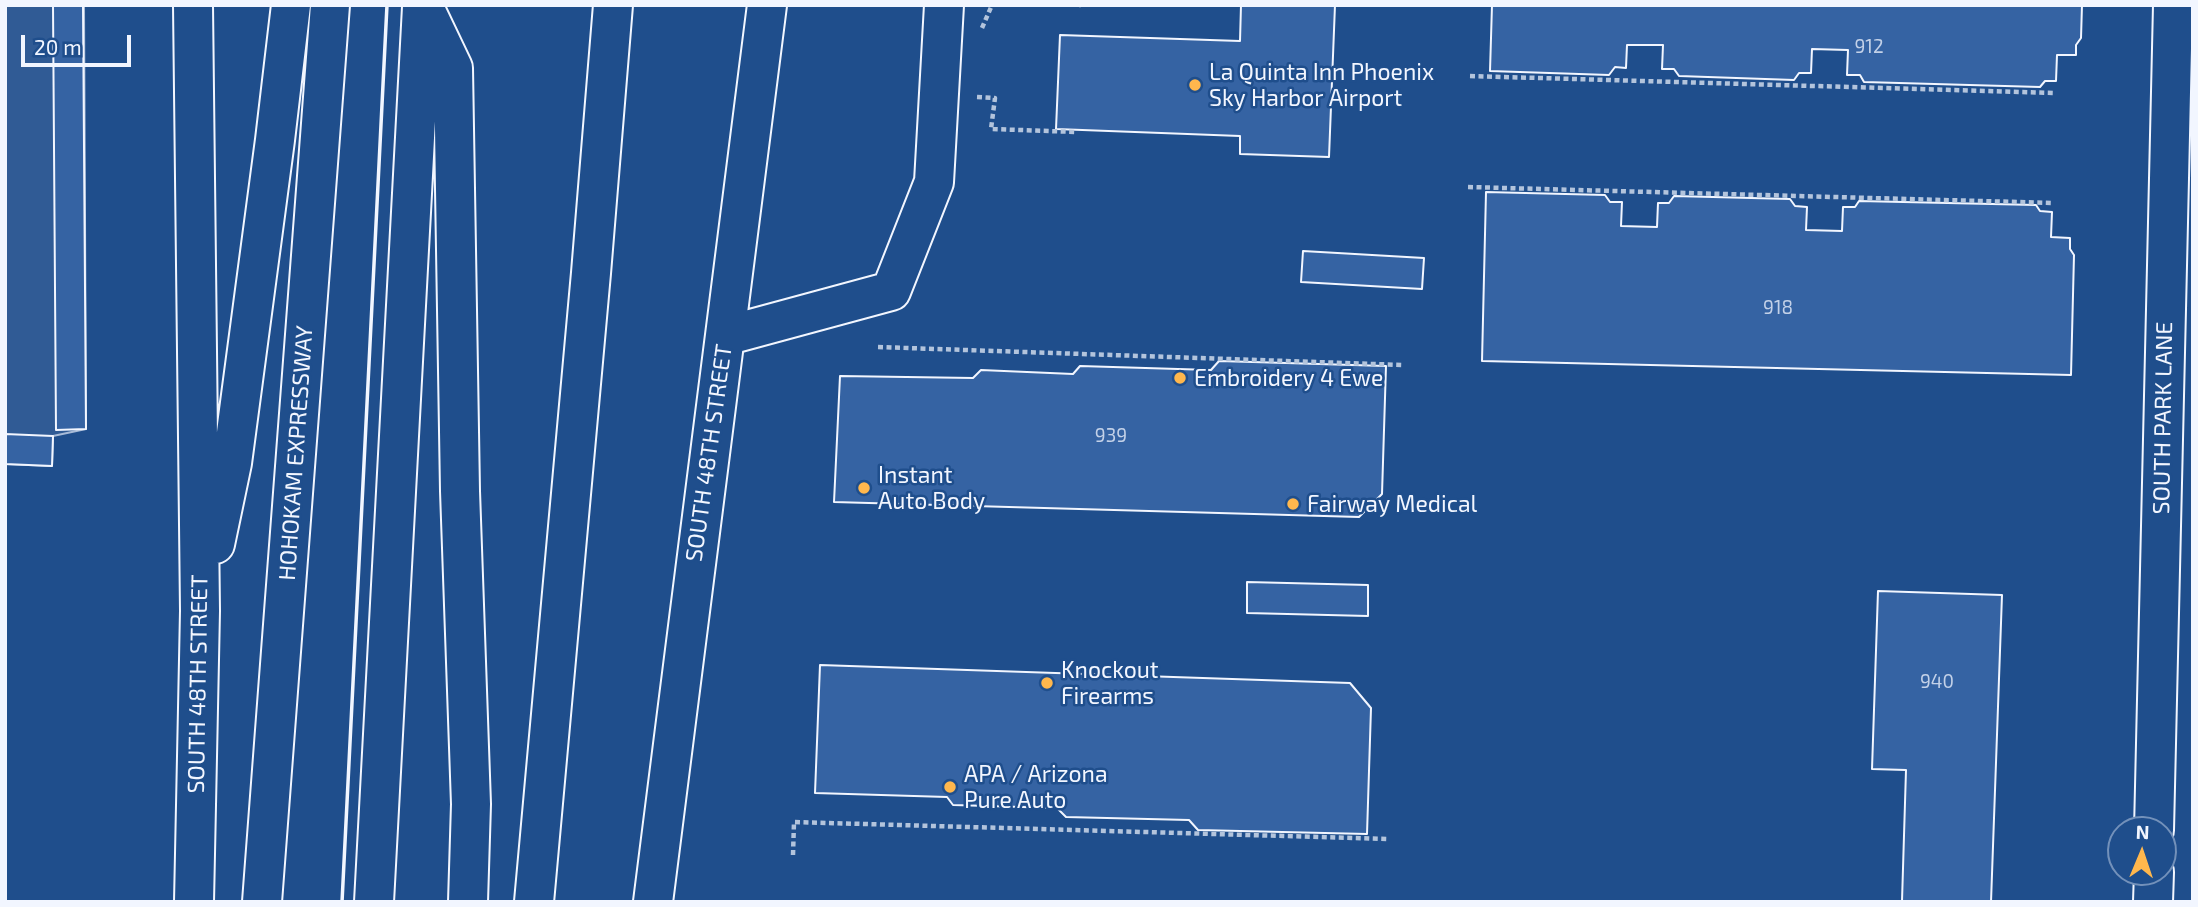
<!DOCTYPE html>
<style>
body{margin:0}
#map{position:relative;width:2198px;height:907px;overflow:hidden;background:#1f4e8c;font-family:"Exo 2",sans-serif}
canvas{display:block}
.frame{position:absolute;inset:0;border:7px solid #f2f6ff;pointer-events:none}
.north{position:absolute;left:2107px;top:816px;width:70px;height:70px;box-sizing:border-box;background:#1f4e8c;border:2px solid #7391ba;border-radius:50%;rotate:2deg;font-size:19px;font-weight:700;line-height:28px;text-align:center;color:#f2f6ff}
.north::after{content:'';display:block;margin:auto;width:24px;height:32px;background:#ffb74d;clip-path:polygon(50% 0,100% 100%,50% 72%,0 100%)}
.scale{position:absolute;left:21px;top:35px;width:110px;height:32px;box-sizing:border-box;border:4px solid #f2f6ff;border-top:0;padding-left:9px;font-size:21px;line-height:24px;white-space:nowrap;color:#f2f6ff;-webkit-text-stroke:5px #1f4e8c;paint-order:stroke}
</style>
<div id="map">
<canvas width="2198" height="907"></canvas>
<div class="frame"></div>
<div class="north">N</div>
<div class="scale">20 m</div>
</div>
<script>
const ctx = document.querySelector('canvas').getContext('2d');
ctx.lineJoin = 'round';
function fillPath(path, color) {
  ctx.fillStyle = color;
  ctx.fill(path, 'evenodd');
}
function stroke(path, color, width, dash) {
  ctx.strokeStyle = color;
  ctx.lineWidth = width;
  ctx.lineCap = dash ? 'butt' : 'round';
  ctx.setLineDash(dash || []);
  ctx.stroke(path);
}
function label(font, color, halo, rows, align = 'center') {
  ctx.font = font + ' "Exo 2",sans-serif';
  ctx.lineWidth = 5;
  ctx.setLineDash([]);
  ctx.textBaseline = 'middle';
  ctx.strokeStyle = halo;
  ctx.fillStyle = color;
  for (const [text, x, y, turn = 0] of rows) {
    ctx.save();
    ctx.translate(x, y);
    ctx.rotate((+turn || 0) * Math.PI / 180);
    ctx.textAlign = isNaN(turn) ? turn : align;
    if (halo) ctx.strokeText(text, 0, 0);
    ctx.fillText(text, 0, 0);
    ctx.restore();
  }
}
const built = new Path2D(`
 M5,5h79l2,424 -33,7 -1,30 -47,-2z`);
fillPath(built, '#305b95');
stroke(built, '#a8bbd7', 2);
const building = new Path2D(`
 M53,5h30l3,424 -30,1z
 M1241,5h94l-6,152 -89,-3v-18l-184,-7 4,-94 180,6z
 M1492,5h590l-1,33 -5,7v10h-19l-1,26h-11l-5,6 -176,-5 -4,-7h-13l1,-25 -36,-1 -1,24h-12l-5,7 -115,-4 -5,-7h-12l1,-24h-36l-1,23 -11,-1 -6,8 -119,-4z
 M1486,192l119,3 5,7h12l-1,24 36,1 1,-24h11l5,-7 116,3 5,7 12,1 -1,23 36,1 1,-24h12l4,-6 177,4 4,6 12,1 -1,25 19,1v11l4,6 -3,120 -589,-14z
 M1303,251l121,7 -2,31 -121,-7z
 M1219,361l167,5 -4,128 -23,23 -525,-15 6,-126 133,2 8,-8 92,4 7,-8 131,4z
 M5,434l48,2 -1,30 -47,-2z
 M1247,582l121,3v31l-121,-3z
 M1878,591l124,4 -11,307 -89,-1 4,-131 -34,-1z
 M820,665l530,18 21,25 -4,126 -169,-4 -9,-10 -123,-3 -9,-9 -104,-3 -6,-8 -132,-4z`);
fillPath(building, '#3563a3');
stroke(building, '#f2f6ff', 2);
const minor = new Path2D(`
 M725,336l166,-45 43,-109 10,-177
 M2154,830l19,-825
 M653,902l114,-897
 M2153,902l1,-30`);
const highway = new Path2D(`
 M193,5l7,606 -6,291
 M423,5l30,63 7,423 11,313 -3,98
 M215,544l17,-81 43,-323 16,-135
 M262,902l68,-897
 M374,902l48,-895
 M534,902l57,-629 22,-268`);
stroke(minor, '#f2f6ff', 42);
stroke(highway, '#f2f6ff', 42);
stroke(new Path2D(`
 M1079,5h2
 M982,28l10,-23
 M1470,76l585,17
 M977,97l18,1 -4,31 86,3
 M1468,187l586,16
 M878,347l525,18
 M793,855l1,-33 595,17
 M793,902v-2`), '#b3c4dc', 4.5, [5, 3.5]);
stroke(minor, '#1f4e8c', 38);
stroke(highway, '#1f4e8c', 38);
stroke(new Path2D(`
 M342,902l45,-897`), '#f2f6ff', 3.5);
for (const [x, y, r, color] of [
 [1195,85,7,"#ffb74d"],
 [1180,378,7,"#ffb74d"],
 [864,488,7,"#ffb74d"],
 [1293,504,7,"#ffb74d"],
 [1047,683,7,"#ffb74d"],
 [950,787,7,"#ffb74d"]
]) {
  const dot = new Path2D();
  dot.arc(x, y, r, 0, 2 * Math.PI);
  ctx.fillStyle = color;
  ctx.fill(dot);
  stroke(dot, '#1f4e8c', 2.5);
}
label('19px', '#c3d1e8', null, [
 ["912",1869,47],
 ["918",1778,308],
 ["939",1111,436],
 ["940",1937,682]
]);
label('23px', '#f2f6ff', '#1f4e8c', [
 ["La Quinta Inn Phoenix",1209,72],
 ["Sky Harbor Airport",1209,98],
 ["Embroidery 4 Ewe",1194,378],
 ["Instant",878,475],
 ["Auto Body",878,501],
 ["Fairway Medical",1307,504],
 ["Knockout",1061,670],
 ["Firearms",1061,696],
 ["APA / Arizona",964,774],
 ["Pure Auto",964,800]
], 'left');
label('23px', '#f2f6ff', '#1f4e8c', [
 ["SOUTH PARK LANE",2163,418,-89],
 ["HOHOKAM EXPRESSWAY",296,453,-86],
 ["SOUTH 48TH STREET",709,453,-82],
 ["SOUTH 48TH STREET",198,684,-89]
]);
</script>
